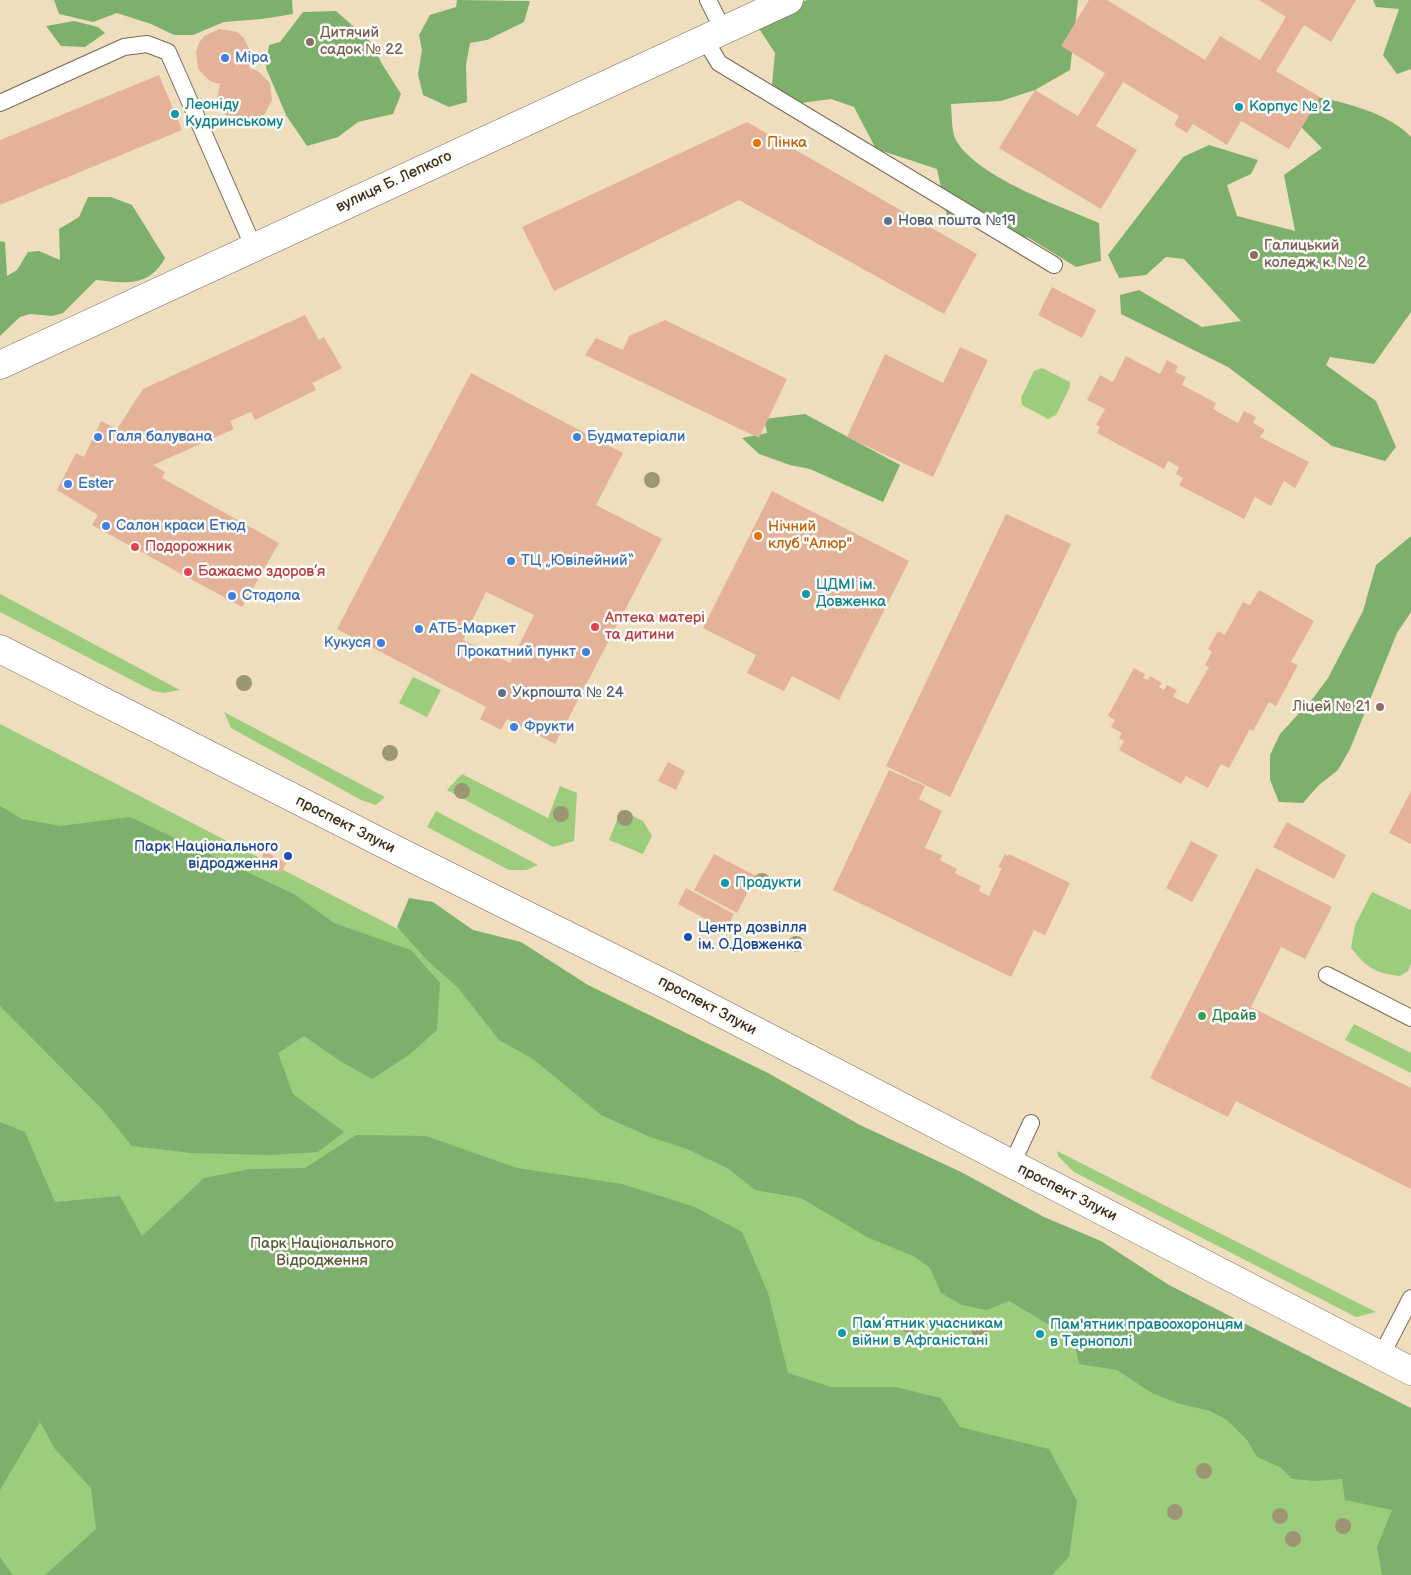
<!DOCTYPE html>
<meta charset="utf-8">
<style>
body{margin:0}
canvas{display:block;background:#efdebd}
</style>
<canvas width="1411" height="1575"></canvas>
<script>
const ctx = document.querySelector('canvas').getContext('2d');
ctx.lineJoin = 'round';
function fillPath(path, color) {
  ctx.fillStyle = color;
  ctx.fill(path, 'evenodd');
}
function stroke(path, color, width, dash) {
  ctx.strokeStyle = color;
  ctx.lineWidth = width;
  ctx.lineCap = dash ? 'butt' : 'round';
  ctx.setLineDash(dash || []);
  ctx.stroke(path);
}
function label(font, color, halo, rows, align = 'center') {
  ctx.font = font + ' "Balsamiq Sans",sans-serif';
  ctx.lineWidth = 5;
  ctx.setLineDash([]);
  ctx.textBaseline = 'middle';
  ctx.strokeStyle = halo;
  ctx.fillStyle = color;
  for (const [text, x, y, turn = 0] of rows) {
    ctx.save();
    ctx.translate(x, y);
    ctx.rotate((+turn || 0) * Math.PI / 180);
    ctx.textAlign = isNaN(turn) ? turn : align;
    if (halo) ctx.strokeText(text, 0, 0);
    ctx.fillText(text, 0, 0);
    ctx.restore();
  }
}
fillPath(new Path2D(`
 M1042,368l28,14v5l-14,28 -8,4 -26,-14 -1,-7 13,-27z
 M0,594l180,96 -16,3 -11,-2 -153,-79z
 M413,677l28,13 -14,27 -28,-14z
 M224,712l161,85 -9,8 -15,-5 -130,-72z
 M0,724l1411,727v124h-1411z
 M462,774l86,44 12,-32 17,7 -3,48 -21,6 -106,-57z
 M621,810l22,11 9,15 -9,18 -34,-14z
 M436,811l102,54 -12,5h-17l-82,-43z
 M1372,892l39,18v54l-3,7 -8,5c-25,-3 -33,-8 -49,-28l4,-23z
 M1354,1024l57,29v20l-66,-33z
 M1057,1151l319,161 -20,5 -282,-145 -16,-16z`), '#9ccd7d');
fillPath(new Path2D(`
 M54,0h238l1,14 -31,5 -38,3 -31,13h-19l-23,-11 -34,-11 -24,9 -34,-8z
 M457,0l73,1 -6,21 -37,18 -17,3 -4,22 1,37 -18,5 -26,-12 -5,-21 4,-24 -3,-15 11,-20 26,-8z
 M807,0h271l-8,70 -35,20 -34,11 -50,3c1,10 0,29 6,38 23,36 103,64 142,81l2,38 -25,6 -47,-29 -72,-15 -10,-7 -10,-47 -61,-20 -22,-42 -23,-8 -52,7 -7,-21 3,-32 -19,-29z
 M1373,0h38v69l-14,5 -14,-19 16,-46 -23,-2z
 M336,11l35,31 11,22 19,30 -8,20 -35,8 -20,15 -31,9 -21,-31 -20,-47 3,-23 11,-3 23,-30z
 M74,21l24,6 7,6 -20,14 -24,-1 -15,-20z
 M1303,95c32,4 86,17 108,42v175l-37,52 -44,-7 -4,8 50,36 20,46 -11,14 -53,-15 -104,-79 -107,-53 -1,-19 19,-5 63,37 39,-6 -57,-62 -18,-2 -20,18 -27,3 -11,-23 75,-98 26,-12 49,15 -7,14 -24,11 10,31 58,15 -11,-56 38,-27 -25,-25z
 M88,197h23l21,8 33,53c-16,30 -41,25 -69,22l-33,33 -11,3 -22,-2 -10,3 -20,19v-95l5,1 2,34 10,-6 11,-18 11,-1 21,9 -1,-31 20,-12z
 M805,414l95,51 -17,37 -73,-33 -20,-4 -31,-11 -17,-16 25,-5 -3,-14z
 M1411,536v76l-14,21 -47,116 -12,21 -19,15 -16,18 -24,-1 -9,-22v-25l10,-21 34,-37 14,-19 35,-67 13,-46z
 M0,806l22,13 38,7 70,-9 164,77 40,29 77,27 29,33 -3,47 -28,25 -37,24 -32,-18 -36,-25 -26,17 15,41 51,38 -26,20 -47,3 -80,-2 -59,-7 -31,-38 -101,-102z
 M409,898l24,4 40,28 48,12 67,43 180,88 92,52 101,47 83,45 57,24 68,44 242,123v167h-29l-5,-28 15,-37 -47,-10 -3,-21 -26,2 -24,-2 -12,-12 -23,-10 -10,-17 -20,-20 -17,-9 -33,-8 -25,-10 -35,-23 -38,-6 -6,-29 -22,-9 -42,-25 -22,9 -25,-5 -21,-12 -11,-25 -15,-11 -48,-20 -66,-39 -46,-8 -26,-21 -42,-20 -37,-12 -49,-22 -68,-56 -34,-19 -41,-52 -31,-28 -30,-33z
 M0,1122l25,10 30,70 65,-6 22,40 62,-58 46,-9 55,-1 51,-33 70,1 91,32 105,16 73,23 47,25 26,61 20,80 43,14h64l46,11 19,29 89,22 28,52 -8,56 -17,18h-1007l51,-46 -5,-41 -36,-39 -15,-27 -40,68z
 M0,1557l13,18h-13z`), '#7db06c');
fillPath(new Path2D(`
 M1089,0h18l98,60 15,-24 40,24 26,-43 -27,-17h97l-25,42 -27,-17 -28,46 44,26 -31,52 -48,-28 -14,24 -34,-21 -6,9 -13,-8 5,-9 -56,-34 -27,44 41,24 -36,59 -102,-61 36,-58 43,26 27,-43 -44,-27z
 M220,29l17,3 7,6 7,15 -2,15 9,3 12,12 2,17 -8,15 -7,6 -17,2 -15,-8 -8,-16 3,-15 -10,-3 -12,-12 -2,-17 3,-9 5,-7z
 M159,75l23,55 -182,75v-65z
 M747,122l230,132 -33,60 -205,-114 -185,91 -32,-64z
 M1052,287l44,23 -14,28 -44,-23z
 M305,315l14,25 5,-3 18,31 -30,15 4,7 -61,30 -4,-8 -21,9 4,8 -81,36 12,7 -3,6 117,65 -37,64 -150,-82 6,-10 -41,-25 19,-37 8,4 17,-36 16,8 26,-40z
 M665,320l122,59 -28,59 -174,-83 11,-17 27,12 6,-14z
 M960,347l28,13 -55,117 -86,-40 38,-83 58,29z
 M1126,356l34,18 7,-14 11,6 -3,6 11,5 -4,8 34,18 -3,6 25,14 6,-12 12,6 -3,6 12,7 -5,7 49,25 -14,26 -11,-7 -13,25 -16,-9 -11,22 -65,-34 4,-7 -7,-4 3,-7 -11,-6 -4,8 -67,-36 3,-6 -4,-2 9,-16 -18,-9 13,-25 13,7z
 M471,373l152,80 -27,52 66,34 -107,205 -48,-25 -6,11 -21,-11 6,-12 -149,-78zM486,592l48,23 -24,48 -47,-23z
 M772,491l137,70 -70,139 -47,-24 -8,15 -37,-18 9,-18 -53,-27z
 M1006,514l65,30 -121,253 -64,-31z
 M1259,590l55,31 -23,41 7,3 -22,41 -7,-4 -16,29 -3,-2 -21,39 -8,-4 -13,24 -22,-12 -5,8 -62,-34 5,-9 -5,-3 3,-5 -11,-6 4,-7 -7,-4 26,-48 11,6 -2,4 5,2 2,-4 12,7 -3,4 5,3 3,-5 10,5 -4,7 15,7 21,-37 -4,-2 7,-13 -4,-3 10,-18 7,4 18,-33 7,3z
 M668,762l17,9 -9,19 -18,-9z
 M889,770l36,16 -6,13 23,12 -17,37 17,7 -2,5 17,9 -2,4 26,13 -2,5 10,5 13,-28 -4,-1 7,-13 3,2 1,-2 61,29 -25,52 -11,-5 -23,47 -178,-87z
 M1411,791v53l-22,-11z
 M1287,822l59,33 -12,24 -61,-32z
 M1191,841l27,14 -26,47 -26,-14z
 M265,851l21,12 -5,11 -22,-12z
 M714,854l42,22 -19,37 -43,-23z
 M1256,868l76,39 -27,52 -24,-12 -30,60 160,81v101l-175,-88 -8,16 -78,-39z
 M686,888l48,26 -8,16 -48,-26z`), '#e3b299');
const lane = new Path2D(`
 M708,0l15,30
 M704,38l15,25 335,202
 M0,103l124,-56 23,-3 21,8 86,196
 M1327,975l84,43
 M1012,1164l19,-41
 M1381,1356l30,-58`);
const street = new Path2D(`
 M0,365l789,-365`);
const secondary = new Path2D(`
 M0,649l404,205 267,133 740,384`);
stroke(lane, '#7a6956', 18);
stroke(street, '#7a6956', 29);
stroke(secondary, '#7a6956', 29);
stroke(lane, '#fff', 16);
stroke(street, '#fff', 28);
stroke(secondary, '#fff', 28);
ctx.fillStyle = '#9c9675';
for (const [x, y] of [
 [652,480],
 [244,683],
 [390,753],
 [462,791],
 [561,814],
 [625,818],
 [762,881],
 [796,944],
 [909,1325],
 [980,1332],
 [1204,1471],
 [1175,1512],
 [1280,1516],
 [1343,1526],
 [1293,1539]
]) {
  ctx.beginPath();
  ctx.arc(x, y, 8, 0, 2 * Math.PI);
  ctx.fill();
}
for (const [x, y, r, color] of [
 [310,42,5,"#8d6e63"],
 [225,58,5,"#3f7fe0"],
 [1239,107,5,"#0f9aa8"],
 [175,114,5,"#0f9aa8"],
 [757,143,5,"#e8710a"],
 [888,221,5,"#5c6f8a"],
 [1254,255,5,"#8d6e63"],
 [98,437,5,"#3f7fe0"],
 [577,437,5,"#3f7fe0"],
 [68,484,5,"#3f7fe0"],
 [106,526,5,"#3f7fe0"],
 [758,536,5,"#e8710a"],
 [135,547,5,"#e0444e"],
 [511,561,5,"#3f7fe0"],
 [188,572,5,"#e0444e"],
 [806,594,5,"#0f9aa8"],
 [232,596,5,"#3f7fe0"],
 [595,627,5,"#e0444e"],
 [419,629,5,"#3f7fe0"],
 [381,643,5,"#3f7fe0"],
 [586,652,5,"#3f7fe0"],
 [502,693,5,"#5c6f8a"],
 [1380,707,5,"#8d6e63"],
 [514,727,5,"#3f7fe0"],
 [288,856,5,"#1a4fb4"],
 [725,883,5,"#0f9aa8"],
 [688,937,5,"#1a4fb4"],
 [1202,1016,5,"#2e9e5b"],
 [842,1333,5,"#0f9aa8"],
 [1040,1334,5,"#0f9aa8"]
]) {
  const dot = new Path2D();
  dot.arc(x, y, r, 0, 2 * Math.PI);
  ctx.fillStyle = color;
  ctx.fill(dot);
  stroke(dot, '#fdfcf7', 2);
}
label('15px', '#785e54', '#fdfcf7', [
 ["Дитячий",320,33],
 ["садок № 22",320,50],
 ["Галицький",1264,246],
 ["коледж, к. № 2",1264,263],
 ["Ліцей № 21",1370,707,"right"]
], 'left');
label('15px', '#366cbe', '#fdfcf7', [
 ["Міра",235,58],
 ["Галя балувана",108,437],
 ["Будматеріали",587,437],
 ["Ester",78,484],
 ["Салон краси Етюд",116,526],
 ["ТЦ „Ювілейний“",521,561],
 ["Стодола",242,596],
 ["АТБ-Маркет",429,629],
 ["Кукуся",371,643,"right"],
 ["Прокатний пункт",576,652,"right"],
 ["Фрукти",524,727]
], 'left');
label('15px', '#0d838f', '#fdfcf7', [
 ["Леоніду",185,105],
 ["Кудринському",185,122],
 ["Корпус № 2",1249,107],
 ["ЦДМІ ім.",816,585],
 ["Довженка",816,602],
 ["Продукти",735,883],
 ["Пам’ятник учасникам",852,1324],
 ["війни в Афганістані",852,1341],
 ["Пам'ятник правоохоронцям",1050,1325],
 ["в Тернополі",1050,1342]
], 'left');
label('15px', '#c56008', '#fdfcf7', [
 ["Пінка",767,143],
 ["Нічний",768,527],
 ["клуб \"Алюр\"",768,544]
], 'left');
label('15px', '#3b2a1e', '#fdfcf7', [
 ["вулиця Б. Лепкого",394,182,-25],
 ["проспект Злуки",345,825,27],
 ["проспект Злуки",707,1006,28],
 ["проспект Злуки",1067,1193,27]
]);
label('15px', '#4e5e75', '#fdfcf7', [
 ["Нова пошта №19",898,221],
 ["Укрпошта № 24",512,693]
], 'left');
label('15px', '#be3a42', '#fdfcf7', [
 ["Подорожник",145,547],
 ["Бажаємо здоров’я",198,572],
 ["Аптека матері",605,618],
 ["та дитини",605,635]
], 'left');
label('15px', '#164399', '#fdfcf7', [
 ["Парк Національного",278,847],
 ["відродження",278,864],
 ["Центр дозвілля",698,928,"left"],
 ["ім. О.Довженка",698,945,"left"]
], 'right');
label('15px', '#27864d', '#fdfcf7', [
 ["Драйв",1212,1016]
], 'left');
label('15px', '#585b3a', '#fdfcf7', [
 ["Парк Національного",322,1244],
 ["Відродження",322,1261]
]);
</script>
